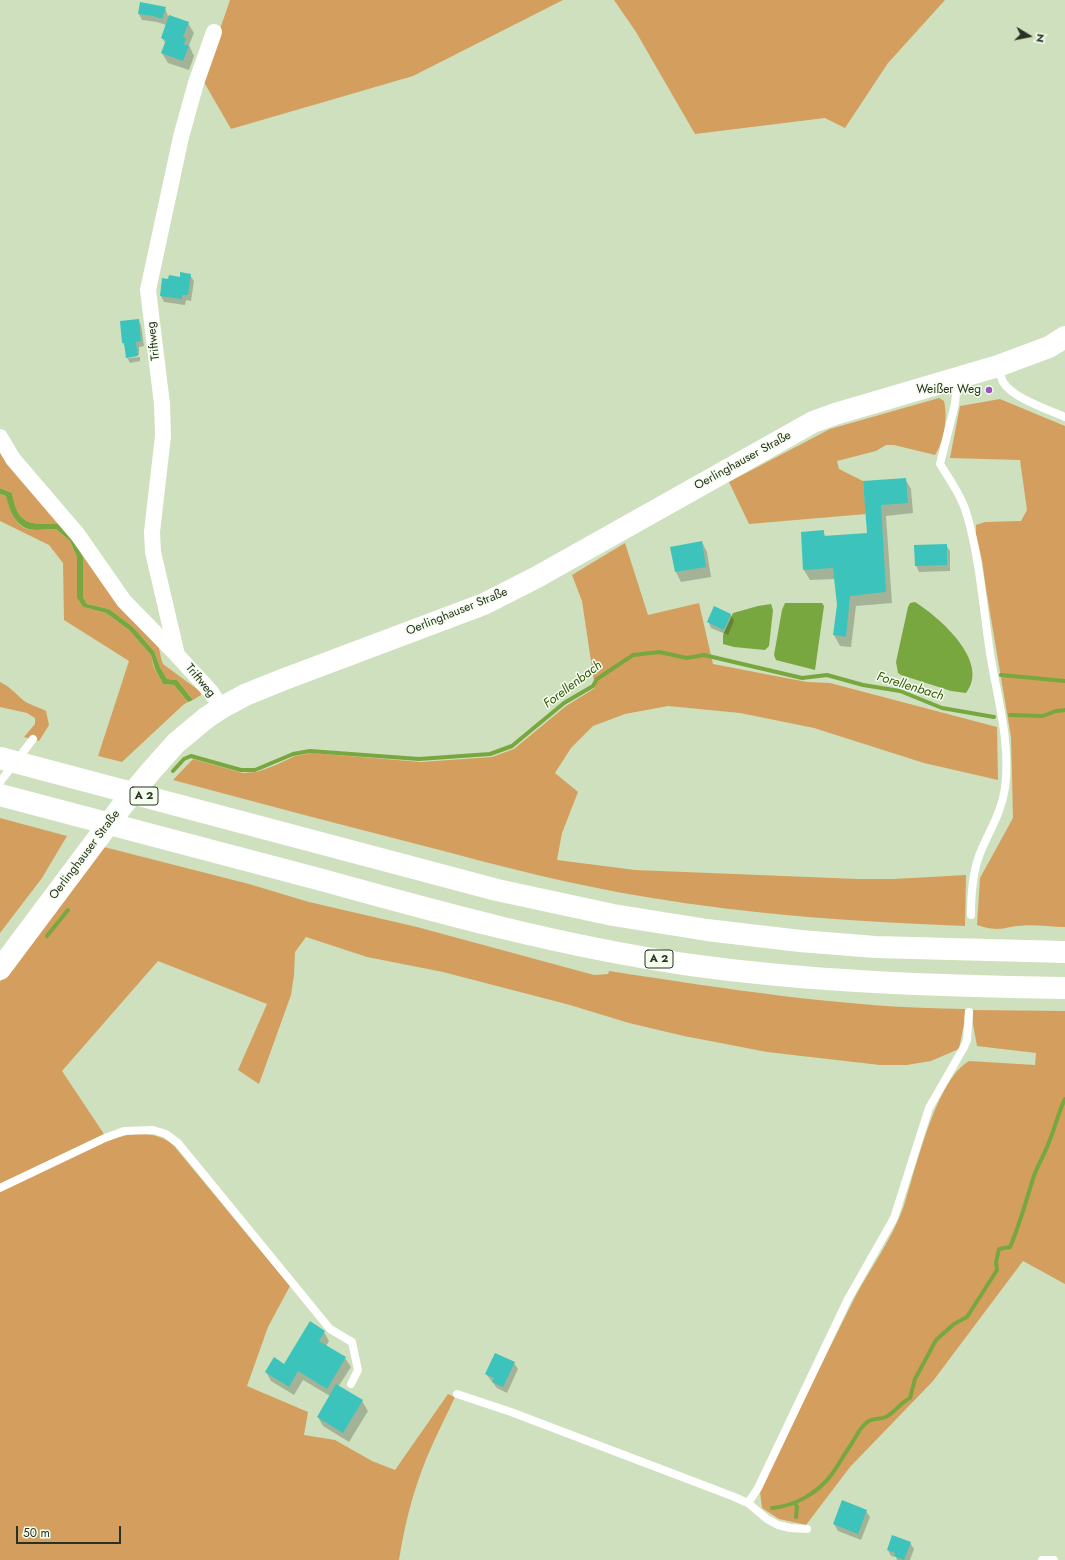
<!DOCTYPE html>
<meta charset="utf-8">
<style>
body{margin:0}
#map{position:relative;width:1065px;height:1560px;overflow:hidden;background:#cee0bd;font-family:Jost,sans-serif}
canvas{display:block}
.north{position:absolute;left:1009px;top:16px;width:40px;height:40px;-webkit-text-stroke:3px #f4feec;paint-order:stroke;rotate:100deg;font-size:11px;font-weight:700;line-height:16px;text-align:center;color:#2a3124}
.north::after{content:'';display:block;margin:auto;width:14px;height:18px;background:#2a3124;clip-path:polygon(50% 0,100% 100%,50% 72%,0 100%)}
.scale{position:absolute;left:16px;top:1526px;width:105px;height:18px;box-sizing:border-box;border:2px solid #2a3124;border-top:0;padding-left:5px;font-size:12px;line-height:14px;white-space:nowrap;color:#2a3124;-webkit-text-stroke:3px #f4feec;paint-order:stroke}
</style>
<div id="map">
<canvas width="1065" height="1560"></canvas>
<div class="north">N</div>
<div class="scale">50 m</div>
</div>
<script>
const ctx = document.querySelector('canvas').getContext('2d');
ctx.lineJoin = 'round';
function fillPath(path, color) {
  ctx.fillStyle = color;
  ctx.fill(path, 'evenodd');
}
function stroke(path, color, width, dash) {
  ctx.strokeStyle = color;
  ctx.lineWidth = width;
  ctx.lineCap = dash ? 'butt' : 'round';
  ctx.setLineDash(dash || []);
  ctx.stroke(path);
}
function label(font, color, halo, rows, align = 'center') {
  ctx.font = font + ' Jost,sans-serif';
  ctx.lineWidth = 3;
  ctx.setLineDash([]);
  ctx.textBaseline = 'middle';
  ctx.strokeStyle = halo;
  ctx.fillStyle = color;
  for (const [text, x, y, turn = 0] of rows) {
    ctx.save();
    ctx.translate(x, y);
    ctx.rotate((+turn || 0) * Math.PI / 180);
    ctx.textAlign = isNaN(turn) ? turn : align;
    if (halo) ctx.strokeText(text, 0, 0);
    ctx.fillText(text, 0, 0);
    ctx.restore();
  }
}
fillPath(new Path2D(`
 M230,0h333l-150,76 -182,53 -30,-52 19,-48z
 M614,0h331l-57,63 -43,65 -20,-10 -130,16 -59,-102z
 M939,398l5,3c4,15 0,42 -9,54l-41,-10h-8l-10,6 -39,10 2,8 24,12 3,33 -117,10 -20,-42 101,-53z
 M1000,399l65,27v501c-15,0 -32,-3 -48,-1 -17,3 -22,5 -40,-1l3,-47 33,-60 -2,-81 -25,-148 -4,-29 -6,-25v-10l9,-3 36,-1 6,-11 -7,-50 -70,-2 10,-52z
 M0,447l159,201 2,10 2,6 38,28v3l-8,5 -16,-20 -10,-1 -7,-12 -6,-16 -21,-24 -24,-18 -22,-5 -4,-7v-40l-24,-33c-30,0 -41,2 -47,-31l-12,-5z
 M0,494l6,2c3,12 8,28 21,33 7,2 22,0 29,0l14,12 7,16v41l6,9 23,6 23,17 22,25 3,13 9,16 11,1 14,17 -5,3 -61,57 -24,-6 31,-95 -65,-41 -1,-57 -14,-18 -49,-24z
 M625,543l23,72 51,-12 14,61 94,18 23,1 167,44 1,53 -74,-17 -110,-35 -74,-15 -72,-7 -43,8 -32,12 -22,22 -16,25 23,19 -16,41 -5,27 78,10 223,9h35l73,-4 -1,51c-107,-4 -213,-11 -319,-29 -74,-12 -146,-31 -218,-50 -85,-22 -170,-44 -255,-67l20,-21 50,14 14,-1 19,-7 19,-9 17,-3 109,9 71,-5 22,-8 52,-43 29,-18 -13,-87 -10,-26z
 M0,682c9,4 15,11 23,18 2,3 18,8 23,11l3,14 -10,16 -15,-4 11,-13v-6l-8,-5 -27,-6z
 M0,818l67,18 -25,42 -42,55z
 M104,847l145,37 60,18 108,25 177,48 14,-1 1,-3c118,18 237,37 356,38l-1,15 -5,25 -28,12 -24,4h-27l-113,-13 -83,-16 -55,-13 -59,-18 -127,-33 -76,-15 -61,-20 -11,15 -1,23 -3,20 -32,89 -21,-14 29,-66 -109,-43 -96,110 42,63 -104,50v-202z
 M973,1010l92,1v273l-42,-23 -90,120 -83,86 -44,58 -27,-6 -17,-11 -2,-16c31,-64 61,-128 93,-191 17,-33 42,-65 53,-102 11,-35 31,-120 63,-138l66,4 1,-12 -59,-7 -4,-22z
 M132,1134c17,0 29,0 42,12l116,140 -22,41 -21,59 61,26 -4,23 31,5 37,21 23,9 53,-76 7,3c-11,24 -24,48 -33,73 -11,29 -18,59 -23,90h-399v-369l111,-52z`), '#d49f5e');
fillPath(new Path2D(`
 M0,488l12,5c6,33 17,31 47,31l15,13 9,20v40l4,7 22,5 24,18 21,24 6,16 7,12 10,1 16,20 -5,2 -14,-17 -11,-1 -8,-15 -4,-14 -22,-25 -23,-17 -23,-6 -6,-9v-41l-7,-16 -14,-12c-7,0 -22,2 -28,0 -14,-5 -19,-20 -22,-33l-6,-2z
 M915,602c24,15 76,60 51,91l-15,-2 -50,-16 -3,-2 -2,-11 12,-55 2,-4z
 M785,603h37l2,3 -9,64 -39,-10 -2,-5 8,-45z
 M771,604l2,6 -4,36 -4,4 -31,-3 -11,-3v-9l10,-22 25,-7z`), '#78a740');
fillPath(new Path2D(`
 M165,8l3,8 20,7 6,10 -5,12 5,11 -5,14 -21,-7 -6,-10 4,-9 -4,-6 4,-13 -9,-3 -15,-2 -3,-6z
 M190,275l4,6 -3,20 -5,-1 -1,5 -21,-3 -3,-6 19,-18z
 M138,320l3,5 3,21 -5,1v8l-11,1v2l12,-1v4l-10,2 -3,-6 -1,-9 -3,-5z
 M905,479l6,10 2,24 -27,3 6,87 -36,3 -5,41 -11,-1 -6,-11 4,-30 -3,-26 -25,1 -6,-10 19,-39 3,6 42,-3 -3,-52z
 M702,542l5,10 4,25 -30,5 -5,-10 -4,-24z
 M946,545l4,6v20l-31,1 -3,-7z
 M714,607l17,8 3,6 -6,14 -17,-7 -3,-7z
 M324,1332l5,9 -3,5 19,12 6,9 -13,20 24,14 6,10 -19,31 -26,-16 -5,-9 12,-21 -27,-16 -9,15 -23,-14 -5,-9 19,-7z
 M514,1363l4,6 -11,24 -10,-5 -11,-14z
 M866,1511l4,6 -9,23 -23,-9 -4,-7z
 M910,1543l4,6 -4,11h-13l-1,-3 -5,-1 -3,-6z`), '#0003');
stroke(new Path2D(`
 M1001,675l64,6
 M1010,715l33,1 13,-5 9,-1
 M173,771l11,-12 7,-3 50,14h14l38,-16 17,-3 109,8 71,-5 22,-8 52,-43 29,-17 4,-7 36,-24 26,-3 28,6 17,-3 98,23 25,-3 36,10 37,6 42,17 52,9
 M47,936l21,-26
 M795,1503l2,4 -1,10
 M772,1508c23,-2 46,-15 60,-34 7,-10 13,-21 20,-31 4,-7 8,-15 14,-20 6,-6 13,-3 20,-6 9,-5 14,-14 24,-19l5,-19 21,-39 18,-16 13,-7 30,-47 -1,-8 3,-13 11,-2c10,-23 16,-47 24,-71 4,-12 11,-22 15,-34 6,-14 9,-29 16,-43`), '#78a740', 4);
fillPath(new Path2D(`
 M140,2l26,5 -4,12 -9,-3 -15,-2z
 M169,15l20,7 -6,15 3,1 -2,6 5,2 -6,15 -22,-8 5,-13 -5,-2z
 M180,272l11,2 -3,21h-6v4l-22,-3 2,-18 6,1 1,-4 11,2z
 M139,319l2,22 -5,1 2,14 -12,2 -2,-15h-2l-2,-22z
 M906,478l2,25 -27,2 5,87 -36,4 -4,41 -13,-2 4,-30 -4,-37 -30,2 -2,-38 23,-2v6l43,-3 -4,-52z
 M702,541l4,26 -31,5 -5,-25z
 M947,544v21l-32,1 -1,-21z
 M714,606l17,8 -7,16 -17,-8z
 M310,1321l15,10 -6,10 27,16 -19,32 -29,-18 -9,16 -24,-15 9,-15 10,7z
 M495,1353l20,9 -12,25 -11,-5 2,-4 -9,-4z
 M336,1384l27,16 -20,33 -26,-16z
 M842,1500l25,10 -9,24 -25,-10z
 M892,1535l19,7 -7,18 -10,-4 1,-3 -8,-3z`), '#3bc3bc');
stroke(new Path2D(`
 M998,367c2,5 3,11 5,15 11,17 44,27 62,35
 M953,380l3,13 -1,11 -15,60c10,16 22,33 27,51 13,45 16,92 23,138 7,44 21,90 15,135 -4,27 -17,44 -26,68 -7,19 -8,39 -8,59
 M0,782l33,-43
 M0,1188l105,-50 19,-7 29,-1 13,4 12,9 152,186 22,13 6,28 -7,14
 M457,1394l54,18 221,84 16,7 19,16 11,6 12,3 17,1
 M748,1503l10,-15 90,-189 46,-81 35,-110 35,-61 3,-7 2,-28
 M1042,1560h12`), '#fff', 8);
stroke(new Path2D(`
 M214,32l-18,51 -15,54 -33,153 14,114 1,32 -11,96 1,20 24,103 34,37 10,16
 M0,437l13,22 65,76 46,66 53,54`), '#fff', 16);
stroke(new Path2D(`
 M0,969l122,-163 29,-35 25,-28 30,-25 15,-10 24,-13 37,-15 202,-76 53,-27 276,-155 22,-8 163,-48 51,-19 16,-10`), '#fff', 22);
stroke(new Path2D(`
 M0,758l497,132 116,25 94,15 93,11 75,6 190,5
 M0,795c107,29 215,56 322,85 119,33 239,66 362,84 126,18 254,22 381,24`), '#fff', 22);
for (const [x, y, r, color] of [
 [989,390,4,"#9a53c7"]
]) {
  const dot = new Path2D();
  dot.arc(x, y, r, 0, 2 * Math.PI);
  ctx.fillStyle = color;
  ctx.fill(dot);
  stroke(dot, '#f4feec', 1.5);
}
for (const [x, y, w] of [
 [144,796,28],
 [659,959,28]
]) {
  const box = new Path2D();
  box.roundRect(x - w / 2, y - 9, w, 18, 3);
  ctx.fillStyle = '#f4feec';
  ctx.fill(box);
  stroke(box, '#2a3124', 1);
}
label('bold 11px', '#2a3124', null, [
 ["A 2",144,796],
 ["A 2",659,959]
]);
label('12px', '#2a3124', '#f4feec', [
 ["Triftweg",154,341,-97],
 ["Oerlinghauser Straße",743,461,-29],
 ["Oerlinghauser Straße",457,612,-22],
 ["Triftweg",200,681,50],
 ["Oerlinghauser Straße",85,855,-53]
]);
label('12px', '#2a3124', '#f4feec', [
 ["Weißer Weg",981,390]
], 'right');
label('italic 13px', '#37550c', '#f4feec', [
 ["Forellenbach",573,685,-37],
 ["Forellenbach",910,687,17]
]);
</script>
